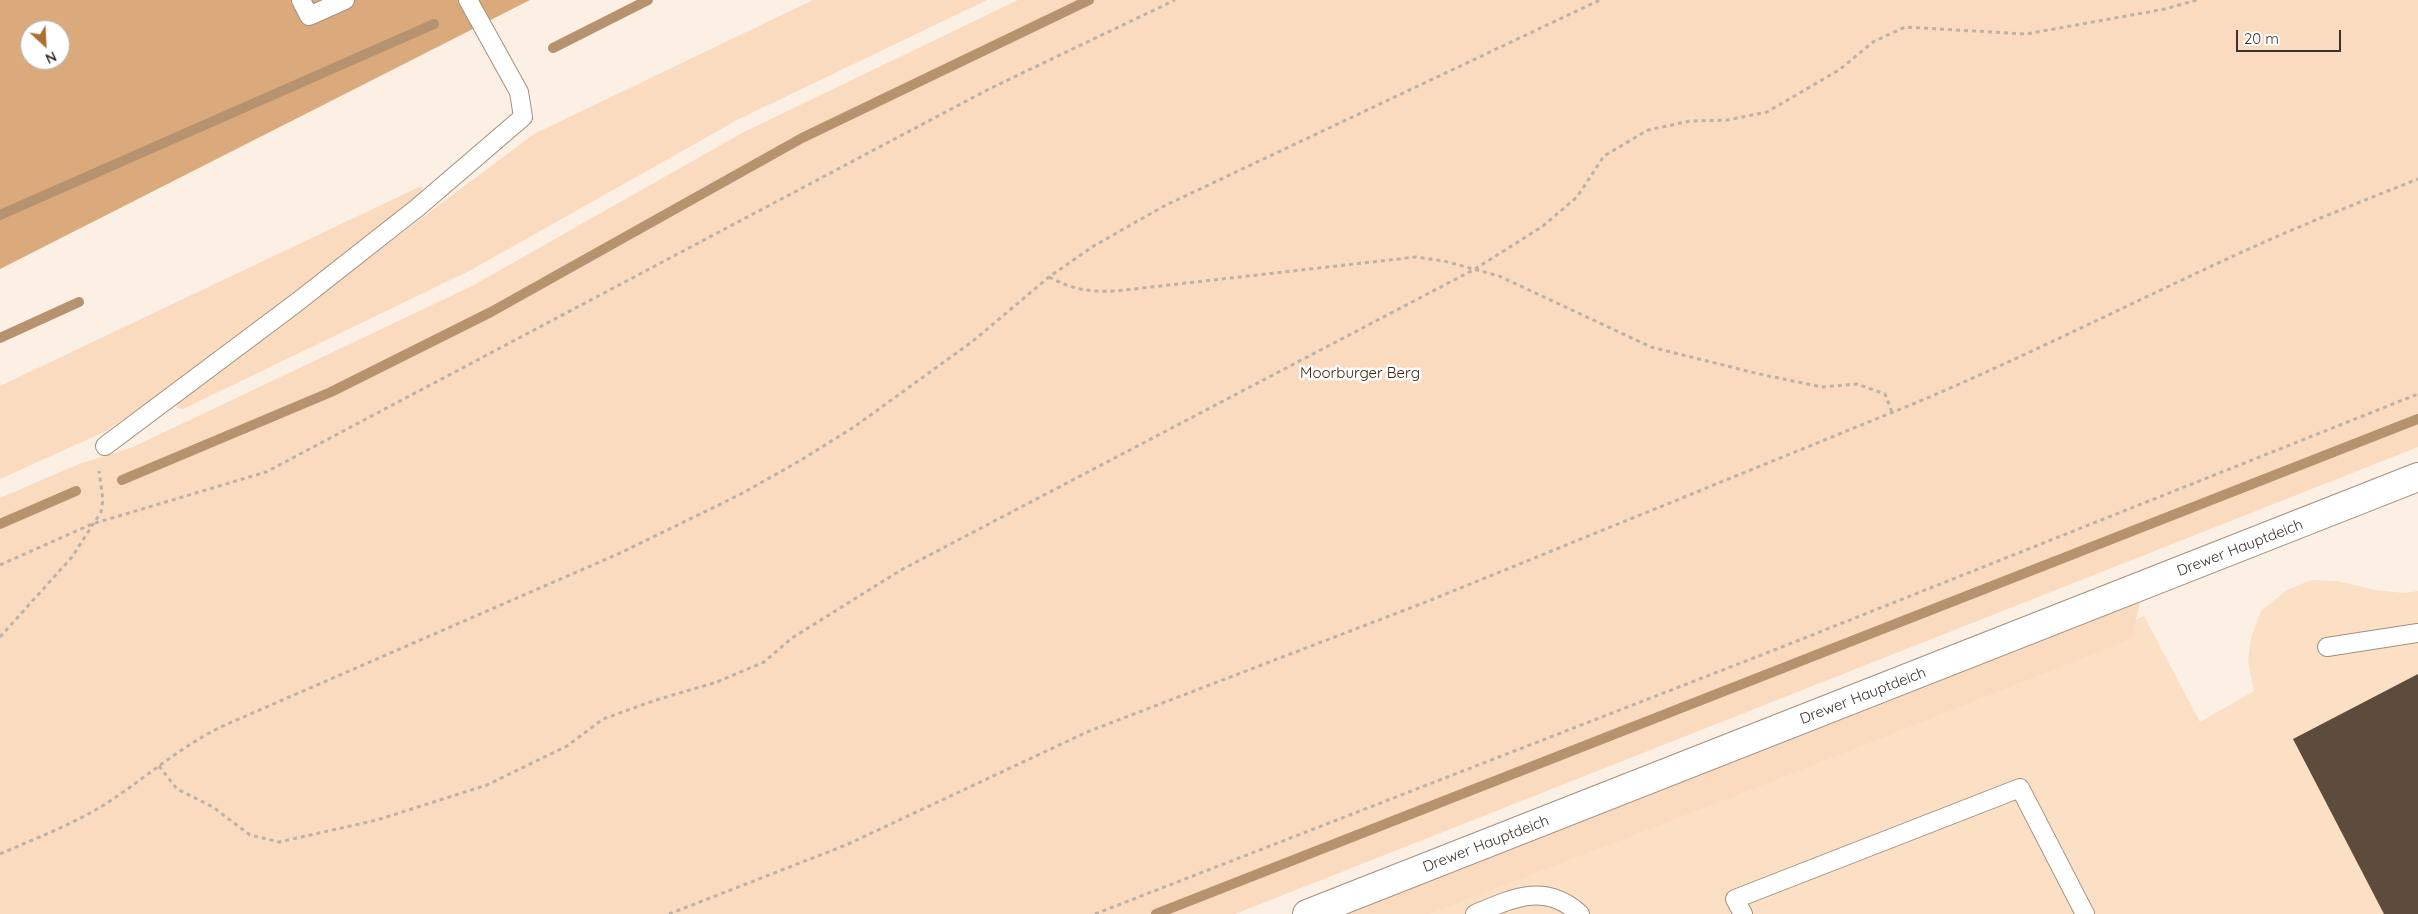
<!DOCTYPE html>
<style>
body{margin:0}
#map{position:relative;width:2418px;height:914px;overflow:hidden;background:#fcefe3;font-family:Quicksand,sans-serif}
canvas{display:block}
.north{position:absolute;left:20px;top:20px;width:50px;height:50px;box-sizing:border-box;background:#fff;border:1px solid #b1adab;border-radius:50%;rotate:155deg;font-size:14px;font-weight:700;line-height:20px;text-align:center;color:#3c332c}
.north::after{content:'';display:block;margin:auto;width:18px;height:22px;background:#ac7132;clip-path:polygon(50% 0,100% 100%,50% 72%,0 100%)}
.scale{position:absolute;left:2236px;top:30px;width:105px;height:22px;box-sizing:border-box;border:2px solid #3c332c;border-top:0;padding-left:6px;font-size:15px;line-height:18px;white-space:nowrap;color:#3c332c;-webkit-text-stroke:4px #fff;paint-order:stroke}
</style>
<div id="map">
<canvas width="2418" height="914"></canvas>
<div class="north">N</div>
<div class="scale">20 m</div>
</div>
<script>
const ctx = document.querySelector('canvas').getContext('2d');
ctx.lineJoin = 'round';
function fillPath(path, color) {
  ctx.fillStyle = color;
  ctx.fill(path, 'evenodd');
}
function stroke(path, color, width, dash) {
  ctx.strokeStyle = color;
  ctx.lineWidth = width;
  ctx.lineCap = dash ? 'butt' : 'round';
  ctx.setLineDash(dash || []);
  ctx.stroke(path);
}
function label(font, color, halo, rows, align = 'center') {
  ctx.font = font + ' Quicksand,sans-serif';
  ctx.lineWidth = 5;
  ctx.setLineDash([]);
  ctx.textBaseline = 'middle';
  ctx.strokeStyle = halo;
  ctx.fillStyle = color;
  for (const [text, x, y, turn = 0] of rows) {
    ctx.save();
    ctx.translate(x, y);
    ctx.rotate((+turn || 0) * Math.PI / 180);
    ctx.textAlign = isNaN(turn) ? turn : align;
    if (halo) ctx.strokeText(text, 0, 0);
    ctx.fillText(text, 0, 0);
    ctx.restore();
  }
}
fillPath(new Path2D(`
 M2311,580l26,1 38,9 29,3 14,-2v323h-1019l745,-298 56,106 54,-31 -6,-30 3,-23 10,-27 26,-21z`), '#fce0c6');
fillPath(new Path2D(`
 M813,0h174l-248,119 -268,151 -288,139 -6,-1 -1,-5 5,-4 353,-265z
 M1018,0h1400v447l-1183,467h-1235v-416l79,-34 54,-17 339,-161 270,-153z
 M419,187h3v6l-5,7 -276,208 -37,24 -104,47v-93z
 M2141,598l-10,41 -388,154 -314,121h-97z`), '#fadbc0');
fillPath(new Path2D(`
 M0,0h530l-530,269zM30,30h30v30h-30z`), '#dbaa7c');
stroke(new Path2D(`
 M553,48l95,-48
 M0,215l434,-191
 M0,338l79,-36
 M122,480l209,-88 160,-80 311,-174 287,-138
 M0,524l76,-33
 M1156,914l1262,-495`), '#b7926f', 10);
fillPath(new Path2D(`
 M2418,674v240h-34l-91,-175z`), '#5d4b3b');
const service = new Path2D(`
 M301,0l8,16 36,-16
 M105,446l191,-143 121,-95 106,-91 -4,-25 -51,-92
 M2327,647l91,-14
 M1475,914c38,-16 70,-32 105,0
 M1743,914l-8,-15 285,-111 65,126`);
const minor = new Path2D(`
 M1307,914l1111,-437`);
stroke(service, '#a38f7d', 20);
stroke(minor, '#a38f7d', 30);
stroke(new Path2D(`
 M1049,277c25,13 39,15 67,14l300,-34 28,4 55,15 152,71 108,27 63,13 35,-3 28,10 7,18
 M0,565l92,-41 174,-52 723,-383 186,-89
 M0,637l72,-80 29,-45 2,-12 -4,-29
 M159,766l18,23 36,18 37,28 29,7 98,-22 110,-35 80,-39 36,-27 53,-19 61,-18 47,-20 28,-24 109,-68 574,-301 68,-43 34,-29 27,-41 44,-26 42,-9 38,-1 39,-8 72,-42 34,-28 32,-15 121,7 139,-25 32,-9
 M0,854c36,-16 74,-30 107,-51 40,-26 75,-58 118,-78l393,-171 123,-60 60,-34 53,-33 119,-86 76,-64 43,-30 72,-41 436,-206
 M669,914l177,-69 241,-113 344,-132 482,-196c107,-45 210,-97 316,-146 62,-29 126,-54 189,-79
 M1095,914l692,-269 631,-251`), '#bdb2a7', 3, [4, 4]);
stroke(service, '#fff', 18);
stroke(minor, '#fff', 28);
label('15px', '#412200', '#fff', [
 ["Moorburger Berg",1360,373]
]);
label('15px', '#3c332c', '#fff', [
 ["Drewer Hauptdeich",2240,548,-21],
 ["Drewer Hauptdeich",1863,696,-21],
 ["Drewer Hauptdeich",1486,844,-21]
]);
</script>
